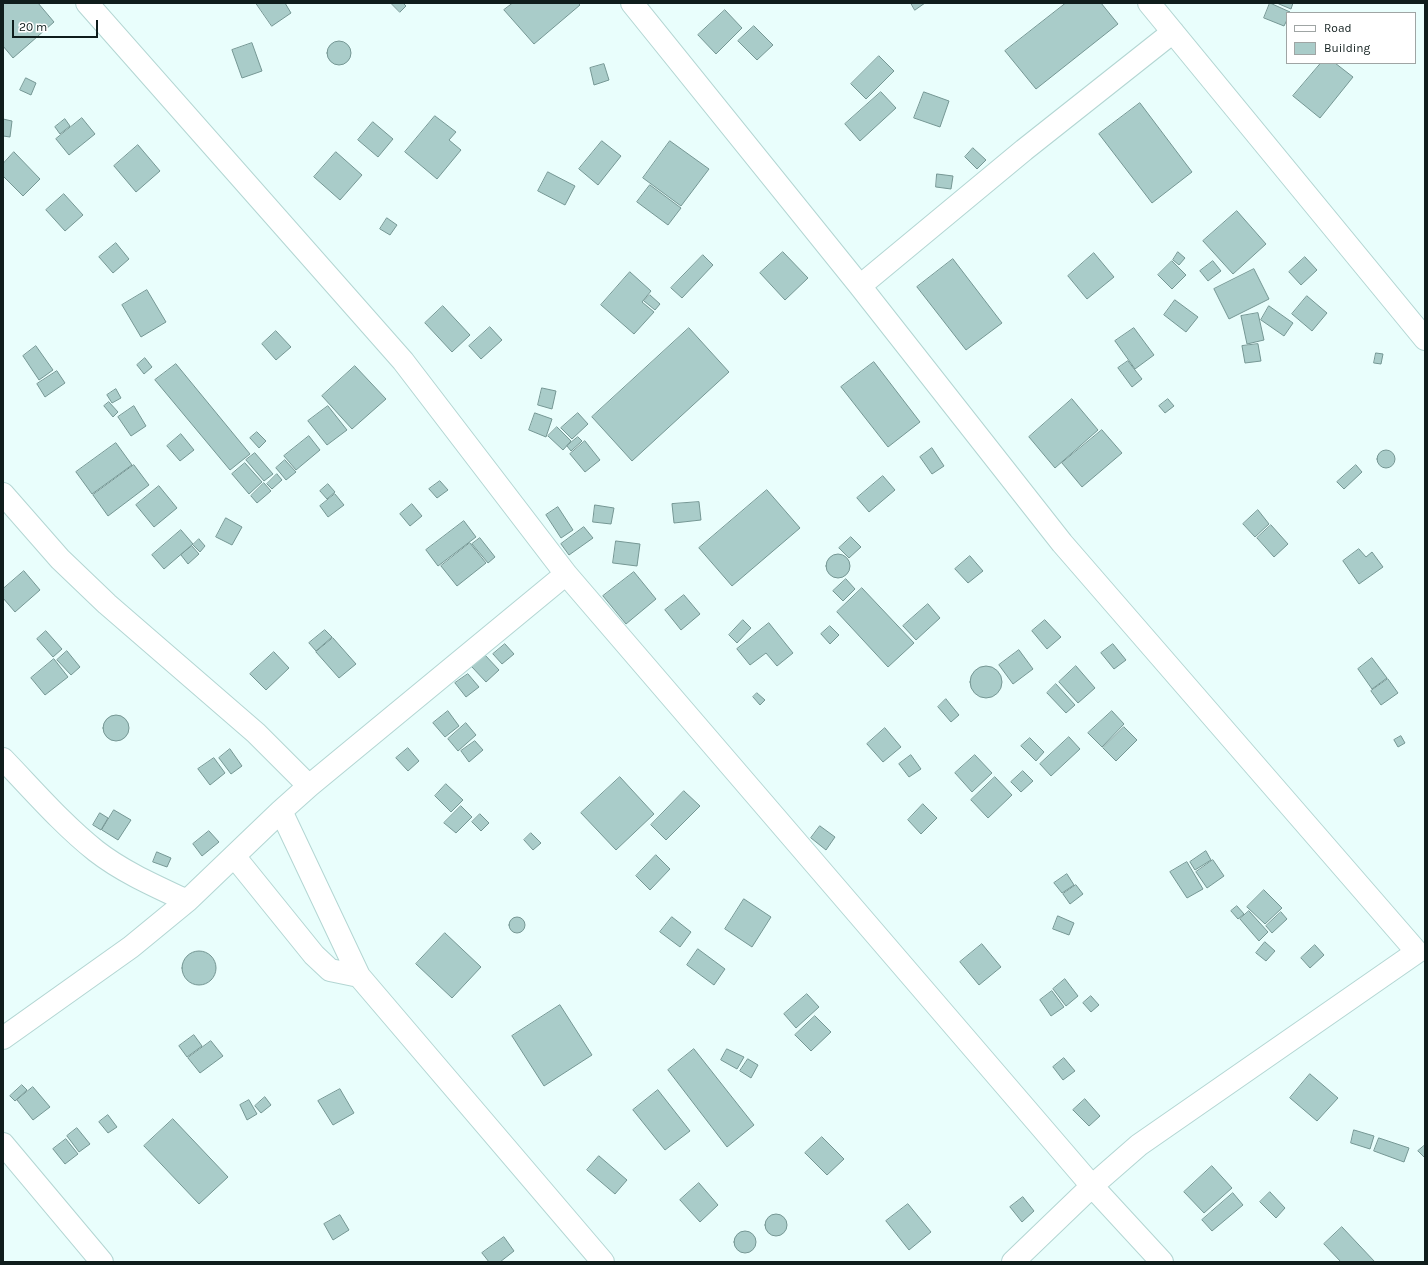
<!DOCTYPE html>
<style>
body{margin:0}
#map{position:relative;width:1428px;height:1265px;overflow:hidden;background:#e9fefc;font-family:Karla,sans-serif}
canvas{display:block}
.frame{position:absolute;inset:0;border:4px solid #0f1d1c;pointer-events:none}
.legend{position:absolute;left:1286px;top:12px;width:130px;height:52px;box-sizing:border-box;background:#fff;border:1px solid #9fa5a4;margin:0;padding:5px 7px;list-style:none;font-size:12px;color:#0f1d1c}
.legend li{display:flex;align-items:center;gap:8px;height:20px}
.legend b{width:20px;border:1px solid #9fa5a4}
.scale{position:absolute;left:12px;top:20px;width:86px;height:18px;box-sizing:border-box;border:2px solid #0f1d1c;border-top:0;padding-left:5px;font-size:12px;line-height:14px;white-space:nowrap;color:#0f1d1c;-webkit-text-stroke:3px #fff;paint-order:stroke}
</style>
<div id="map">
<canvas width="1428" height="1265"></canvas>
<div class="frame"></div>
<ul class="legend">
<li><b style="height:5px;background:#fff"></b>Road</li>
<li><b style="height:11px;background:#a9ccc9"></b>Building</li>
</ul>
<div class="scale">20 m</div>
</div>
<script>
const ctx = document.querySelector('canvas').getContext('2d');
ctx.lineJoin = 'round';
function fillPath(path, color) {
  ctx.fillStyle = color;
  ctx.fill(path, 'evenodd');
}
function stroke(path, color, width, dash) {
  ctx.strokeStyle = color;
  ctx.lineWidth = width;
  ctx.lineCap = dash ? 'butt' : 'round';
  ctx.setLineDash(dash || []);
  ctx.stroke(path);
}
const building = new Path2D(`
 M3,3h35l16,19 -41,36 -10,-12z
 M256,3h29l6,10 -19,13z
 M391,3h12l3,3 -6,6z
 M513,3h65l2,2 -46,39 -30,-34z
 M911,3h14l-10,7z
 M1066,3h35l17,21 -82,65 -31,-38z
 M1270,3l20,9 -3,1v7l-3,6 -20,-8z
 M1280,3h13l-2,6 -12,-5z
 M725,10l17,18 -26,26 -18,-19z
 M754,26l19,19 -16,15 -19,-19z
 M327 53a12 12 0 1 1 24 0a12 12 0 1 1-24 0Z
 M252,43l10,28 -20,7 -10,-28z
 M879,56l15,15 -28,28 -15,-15z
 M1321,63h14l18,14 -33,41 -27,-22z
 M604,64l5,16 -15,5 -4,-17z
 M26,78l10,5 -5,12 -11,-5z
 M881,92l15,16 -36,33 -15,-17z
 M924,92l25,9 -9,26 -26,-9z
 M1140,103l52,69 -40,31 -53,-69z
 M435,116l21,16 -7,8 12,10 -24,29 -32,-27z
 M82,118l13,16 -26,21 -13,-16z
 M3,119l9,2 -2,16 -7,-1z
 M65,119l5,7 -10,8 -5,-7z
 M373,122l20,17 -15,18 -20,-17z
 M602,141l19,15 -23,29 -19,-16z
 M670,141l39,28 -28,37 -38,-28z
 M138,145l22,26 -24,21 -22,-26z
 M973,148l13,12 -9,9 -12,-12z
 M14,152l26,27 -17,17 -20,-20v-12z
 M336,152l26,23 -22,25 -26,-23z
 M548,172l27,14 -10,19 -27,-14z
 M937,174l16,2 -2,13 -15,-2z
 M650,185l31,23 -13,17 -31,-23z
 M64,194l19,21 -18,16 -19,-21z
 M1237,211l29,33 -33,30 -30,-33z
 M387,218l10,7 -7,10 -10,-6z
 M116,243l13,16 -16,14 -14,-16z
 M783,252l25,26 -23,22 -25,-27z
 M1178,252l7,6 -6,7 -6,-5z
 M1094,253l20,24 -27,22 -19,-23z
 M703,255l10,10 -31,33 -11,-10z
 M1305,257l12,13 -16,15 -12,-13z
 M953,259l49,64 -36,27 -49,-63z
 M1172,261l14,14 -14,14 -14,-14z
 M1213,261l8,10 -13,10 -8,-10z
 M1254,269l15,30 -40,20 -15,-30z
 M630,272l21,19 -9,11 12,10 -20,22 -33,-29z
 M147,290l19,32 -25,15 -19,-32z
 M650,295l10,9 -5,6 -11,-9z
 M1307,296l20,17 -15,18 -20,-17z
 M1175,300l23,17 -12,15 -22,-17z
 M443,306l27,29 -18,17 -27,-29z
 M1269,306l24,17 -9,13 -23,-16z
 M1258,313l6,27 -17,4 -6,-28z
 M490,327l12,13 -21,19 -12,-13z
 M689,328l40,44 -97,89 -40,-44z
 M1134,328l20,27 -19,14 -20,-28z
 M276,331l15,16 -15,13 -14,-16z
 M1258,344l3,17 -16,2 -3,-17z
 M36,346l17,24 -14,10 -16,-24z
 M1376,353l7,1 -2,10 -7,-1z
 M145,358l7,9 -8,7 -7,-9z
 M1128,361l14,18 -10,8 -14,-19z
 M874,362l46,60 -32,25 -47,-60z
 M176,364l74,90 -20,16 -75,-90z
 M355,366l31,33 -34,30 -30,-33z
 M57,371l8,12 -20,14 -8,-13z
 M542,388l14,3 -4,18 -14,-4z
 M116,389l5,9 -9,5 -5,-8z
 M1072,399l26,31 -43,38 -26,-31z
 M1168,399l6,7 -9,7 -6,-7z
 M109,402l9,10 -5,5 -9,-11z
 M134,406l12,20 -15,10 -13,-19z
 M328,406l19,24 -20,15 -19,-24z
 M535,413l17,6 -6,18 -17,-7z
 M578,413l10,11 -16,15 -11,-11z
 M557,427l14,14 -8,9 -15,-14z
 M1102,430l20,23 -40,34 -20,-24z
 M257,432l9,9 -7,7 -9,-10z
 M181,434l13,16 -14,11 -13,-15z
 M309,436l11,14 -24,20 -12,-14z
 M578,437l4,4 -11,10 -4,-5z
 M585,441l15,19 -15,12 -15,-18z
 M116,443l16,22 -40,29 -16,-22z
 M932,448l12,18 -12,8 -12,-17z
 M1377 459a9 9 0 1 1 18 0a9 9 0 1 1-18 0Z
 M255,453l18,21 -9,7 -18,-21z
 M285,460l11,12 -10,8 -10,-12z
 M245,463l17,19 -13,12 -17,-20z
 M134,465l15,20 -41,31 -15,-21z
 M1356,465l6,7 -18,17 -7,-7z
 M277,474l5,6 -10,9 -5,-5z
 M883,476l12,14 -26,22 -12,-14z
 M440,481l8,9 -11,8 -8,-9z
 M264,483l7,8 -14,12 -6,-7z
 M328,484l7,8 -8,7 -7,-8z
 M159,486l18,22 -23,19 -18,-22z
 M767,490l33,38 -68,58 -33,-38z
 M335,494l9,11 -16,12 -8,-11z
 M699,502l2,18 -27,3 -2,-19z
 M412,504l10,12 -12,10 -10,-12z
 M595,505l19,3 -3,16 -18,-2z
 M558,507l15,23 -12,8 -15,-23z
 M1258,510l11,14 -14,13 -12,-13z
 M226,518l16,9 -10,18 -16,-8z
 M464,521l12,16 -38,29 -12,-16z
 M1271,525l17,19 -14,13 -17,-19z
 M584,527l9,11 -24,17 -8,-11z
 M181,530l12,14 -29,25 -12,-14z
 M851,537l10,10 -12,11 -10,-10z
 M480,538l15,19 -7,6 -16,-19z
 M199,539l6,7 -5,6 -7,-7z
 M616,541l24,3 -3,22 -24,-3z
 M470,543l16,20 -29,23 -16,-20z
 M192,546l7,8 -11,10 -7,-9z
 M1359,549l7,8 6,-5 11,15 -24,17 -16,-23z
 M826 566a12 12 0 1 1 24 0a12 12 0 1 1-24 0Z
 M970,556l13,15 -15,12 -13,-14z
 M24,571l16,19 -25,22 -12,-14v-9z
 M634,572l22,27 -30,25 -23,-28z
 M846,579l9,10 -12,12 -10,-10z
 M862,588l52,55 -26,24 -51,-55z
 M684,595l16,19 -19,16 -16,-20z
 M928,604l12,14 -24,22 -13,-14z
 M743,620l8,8 -14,15 -8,-8z
 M1045,620l16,17 -14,12 -15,-18z
 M769,623l24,30 -16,13 -11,-13 -16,12 -13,-16z
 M830,626l9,9 -9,9 -9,-10z
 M325,630l7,7 -16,14 -7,-8z
 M46,631l16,18 -9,8 -16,-18z
 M333,638l23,26 -17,14 -23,-26z
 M505,644l9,10 -12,10 -9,-10z
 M1113,644l13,16 -12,9 -13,-16z
 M1019,650l14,19 -20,15 -14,-19z
 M67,651l13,16 -9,8 -14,-15z
 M274,652l15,16 -23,22 -16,-16z
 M485,655l14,15 -13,12 -14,-15z
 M1372,658l15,20 -15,11 -14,-20z
 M54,659l14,18 -23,18 -14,-17z
 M970 682a16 16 0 1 1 32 0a16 16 0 1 1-32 0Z
 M1076,666l19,22 -17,15 -19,-21z
 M468,674l11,13 -13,10 -11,-14z
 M1388,679l10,14 -17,12 -10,-14z
 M1056,684l19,21 -9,8 -19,-20z
 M757,693l8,7 -5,5 -7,-8z
 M946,699l13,16 -8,7 -13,-15z
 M448,711l11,15 -14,11 -12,-14z
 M1112,711l12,13 -22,23 -14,-14z
 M103 728a13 13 0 1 1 26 0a13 13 0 1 1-26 0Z
 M466,723l10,12 -18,16 -10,-12z
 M1124,727l13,13 -21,21 -13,-13z
 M885,728l16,19 -18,15 -16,-18z
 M1401,736l4,7 -7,4 -4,-7z
 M1069,737l11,12 -29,27 -11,-12z
 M1030,738l14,14 -8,9 -15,-15z
 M475,741l8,9 -14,12 -8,-11z
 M408,748l11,13 -11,10 -12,-13z
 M230,749l12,17 -11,8 -12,-16z
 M911,755l10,14 -12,8 -10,-13z
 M975,755l17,18 -20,19 -17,-19z
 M214,758l11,15 -15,12 -12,-16z
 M1023,771l10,10 -12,11 -10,-10z
 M620,777l34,37 -38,36 -35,-37z
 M995,777l17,18 -24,23 -17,-18z
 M446,784l17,16 -12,12 -16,-16z
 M684,791l16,15 -34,34 -15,-15z
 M923,804l14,14 -16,16 -13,-14z
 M461,806l11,11 -16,16 -12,-10z
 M114,810l17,10 -13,20 -16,-10z
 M100,813l8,5 -7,12 -8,-5z
 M480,814l9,9 -8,8 -9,-9z
 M820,826l15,11 -9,13 -15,-12z
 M209,831l10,11 -17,14 -9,-12z
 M531,833l10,10 -8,7 -9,-10z
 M1206,851l5,9 -16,10 -5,-8z
 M157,852l14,6 -4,9 -14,-5z
 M656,855l14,14 -20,21 -14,-14z
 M1213,860l11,16 -17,12 -11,-16z
 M1187,862l16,27 -16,9 -17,-26z
 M1067,874l7,11 -12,8 -8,-10z
 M1076,885l7,9 -13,10 -7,-10z
 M1264,890l18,18 -17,16 -18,-17z
 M744,899l27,18 -19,30 -27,-18z
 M1237,906l7,8 -6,5 -7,-8z
 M1249,911l19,21 -9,9 -19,-22z
 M1281,912l6,7 -15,14 -6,-7z
 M1058,916l16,7 -5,12 -16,-6z
 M509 925a8 8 0 1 1 16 0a8 8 0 1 1-16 0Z
 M672,917l19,15 -11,15 -20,-15z
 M445,933l36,34 -29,31 -36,-34z
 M1265,942l10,9 -9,10 -10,-8z
 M982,944l19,23 -22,18 -19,-23z
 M1315,945l9,10 -14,13 -9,-10z
 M698,949l27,20 -11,16 -27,-20z
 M182 968a17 17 0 1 1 34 0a17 17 0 1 1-34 0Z
 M1065,979l13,17 -12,10 -13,-17z
 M1052,991l12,16 -13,9 -11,-16z
 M807,994l12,13 -23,21 -12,-14z
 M1091,996l8,9 -8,7 -8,-9z
 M560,1005l32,50 -48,31 -32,-50z
 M815,1016l16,16 -20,19 -16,-16z
 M194,1035l8,11 -15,11 -8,-11z
 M211,1041l12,15 -23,17 -12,-15z
 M694,1049l60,76 -27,22 -59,-77z
 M727,1049l17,8 -7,12 -16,-9z
 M1064,1058l11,13 -12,9 -10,-13z
 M748,1059l10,6 -7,13 -11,-7z
 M1310,1074l28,24 -21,23 -27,-23z
 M22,1085l5,5 -12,11 -5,-5z
 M33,1087l17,20 -17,13 -16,-20z
 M340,1089l14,24 -21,12 -15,-24z
 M658,1090l32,41 -25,19 -32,-40z
 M265,1097l6,8 -10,8 -6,-7z
 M1085,1099l15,17 -11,10 -16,-16z
 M249,1100l8,14 -10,6 -7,-15z
 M108,1115l9,12 -9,6 -9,-11z
 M173,1119l55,58 -29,27 -55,-58z
 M77,1128l13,16 -11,8 -12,-16z
 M1354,1130l20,6 -4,13 -19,-6z
 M822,1137l22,22 -17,16 -22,-22z
 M1379,1138l30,10 -5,14 -30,-11z
 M66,1139l12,15 -13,10 -12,-15z
 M1425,1145v13l-7,-7z
 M599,1156l28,24 -12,14 -28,-24z
 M1212,1166l20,22 -28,25 -20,-21z
 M699,1183l19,22 -18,17 -20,-22z
 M1270,1192l15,16 -9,10 -16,-16z
 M1233,1193l10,12 -31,26 -10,-11z
 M1023,1197l11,14 -12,11 -12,-15z
 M908,1204l23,28 -22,18 -23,-29z
 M765 1225a11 11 0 1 1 22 0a11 11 0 1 1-22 0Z
 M340,1215l9,15 -16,10 -9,-16z
 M1342,1227l33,35h-34l-17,-18z
 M734 1242a11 11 0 1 1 22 0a11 11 0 1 1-22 0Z
 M504,1237l10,14 -14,11h-11l-7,-9z`);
fillPath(building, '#a9ccc9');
stroke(building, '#759794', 1);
const street = new Path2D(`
 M87,3l316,358 163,213 526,612 47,-41 278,-193 -355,-409 -202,-257 -228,-283
 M1149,3l276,336
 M860,286l164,-136 149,-118
 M3,494l57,65 47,45 149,129 53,53 257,-212
 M3,759c30,31 59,65 93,92 27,21 59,35 91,50
 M309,786l-28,25 78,165 244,286
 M234,856l80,99 16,15 29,6
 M3,1038l128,-91 56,-46 94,-90
 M3,1144l99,118
 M1013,1262l79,-76 70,76`);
stroke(street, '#b3d6d3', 24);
stroke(street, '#fff', 22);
</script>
